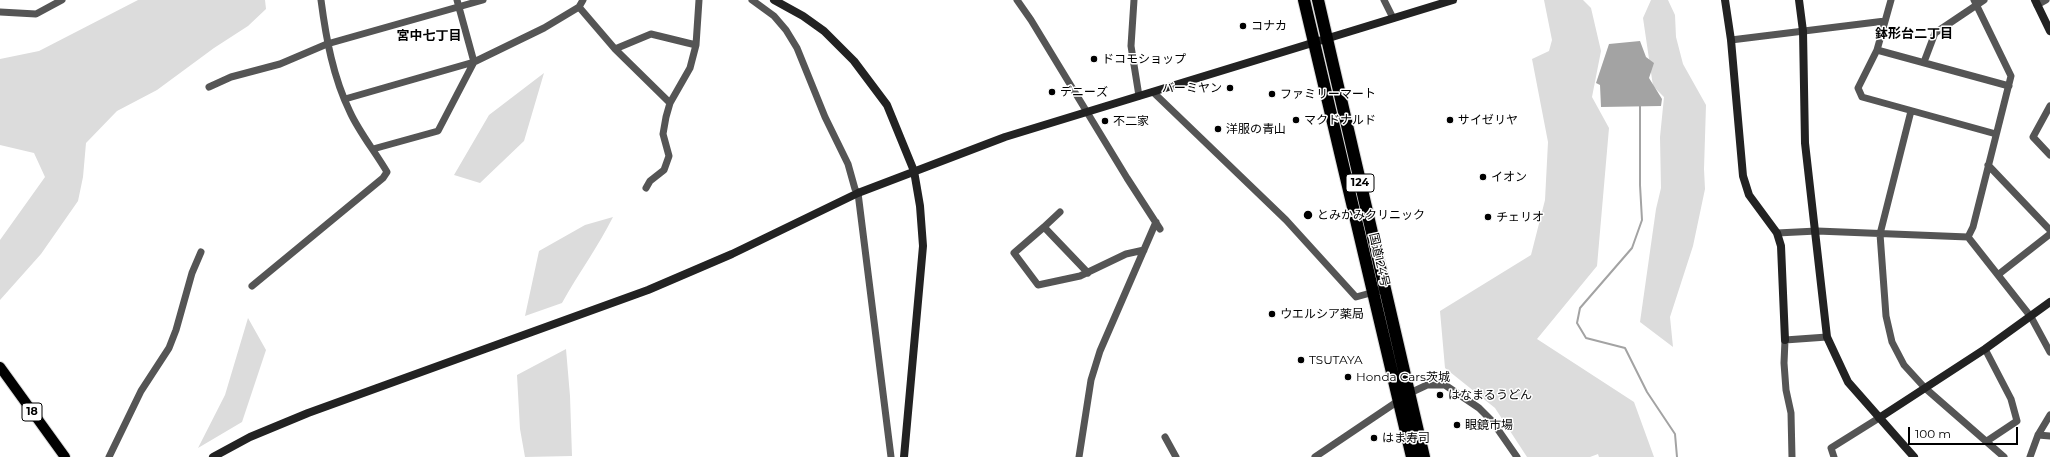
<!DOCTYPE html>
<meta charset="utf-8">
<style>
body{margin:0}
#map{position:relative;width:2050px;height:457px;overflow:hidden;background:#fff;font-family:Montserrat,sans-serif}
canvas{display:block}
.scale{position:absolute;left:1908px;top:427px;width:110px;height:18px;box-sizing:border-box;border:2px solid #000;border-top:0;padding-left:5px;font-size:12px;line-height:14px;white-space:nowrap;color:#000;-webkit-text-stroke:3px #fff;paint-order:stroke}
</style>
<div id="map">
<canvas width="2050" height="457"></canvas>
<div class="scale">100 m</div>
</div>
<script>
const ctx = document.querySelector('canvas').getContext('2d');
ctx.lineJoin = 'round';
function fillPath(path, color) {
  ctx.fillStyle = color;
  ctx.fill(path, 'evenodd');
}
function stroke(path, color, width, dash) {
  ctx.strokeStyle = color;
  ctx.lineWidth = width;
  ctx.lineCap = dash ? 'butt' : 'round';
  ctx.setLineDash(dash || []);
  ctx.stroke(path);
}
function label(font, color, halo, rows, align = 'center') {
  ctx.font = font + ' Montserrat,"Noto Sans JP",sans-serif';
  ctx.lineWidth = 3;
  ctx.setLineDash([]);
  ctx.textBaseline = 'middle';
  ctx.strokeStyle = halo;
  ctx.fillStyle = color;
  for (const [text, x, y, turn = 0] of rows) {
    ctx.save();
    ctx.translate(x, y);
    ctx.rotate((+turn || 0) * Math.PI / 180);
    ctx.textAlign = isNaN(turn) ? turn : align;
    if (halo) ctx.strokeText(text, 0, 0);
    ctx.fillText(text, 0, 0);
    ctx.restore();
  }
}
fillPath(new Path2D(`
 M138,0h127l1,9 -18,17 -34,22 -57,42 -40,21 -31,32 -3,34 -5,24 -37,53 -41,46v-60l45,-63 -11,-24 -34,-8v-86l39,-8z
 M1544,0h39l8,8 10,43 -9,46 17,31 -12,138 -60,73 97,63 20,55h-55l-1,-3 -8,3h-63l-32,-49 -50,-40 -5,-57 91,-56 14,-55 3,-58 -16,-83 17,-8 3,-11z
 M1651,0h17l7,15 1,22 7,27 23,41 -2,64 1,20 -12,57 -23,71 3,30 -33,-25 16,-113 5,-21 -1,-51 4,-40 -11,-11 -10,-68z
 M544,73l-20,68 -44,42 -26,-8 35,-60z
 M613,217c-15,30 -35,57 -51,86l-37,13 14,-65 46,-26z
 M248,318l18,32 -24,72 -44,26 27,-53z
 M566,349l4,47 2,60 -47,1 -5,-28 -3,-54z`), '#dcdcdc');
fillPath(new Path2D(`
 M1640,41l6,16 8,6 -5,15 13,21 -1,7 -60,1 -1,-22 -4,-2 13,-39z`), '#a3a3a3');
stroke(new Path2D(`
 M1640,105v80l2,35 -10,28 -52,60 -3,15 9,15 39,10 22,44 28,42 2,23`), '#a3a3a3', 2);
const primary = new Path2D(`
 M0,367l65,90`);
const highway = new Path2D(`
 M1304,0l108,457
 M1318,0l106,457`);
stroke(primary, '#dbdbdb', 12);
stroke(highway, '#dbdbdb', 14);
stroke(new Path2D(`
 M752,0l22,16 12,14 11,18 28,69 23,47 7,25 3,4 33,264
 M1017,0l14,20 96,158 33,51
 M1134,0l-3,46 8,50
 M1384,0l9,18
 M1891,0l-14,50 -19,38 4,9 134,37
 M2037,5l9,-5
 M579,7l36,42 55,54
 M0,12l36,2 26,-14
 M1731,40l154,-19
 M615,49l36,-15 45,11
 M1877,50l132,36
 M1924,62l11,-29 49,-33
 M209,87l22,-10 49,-13 47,-20 156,-44
 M1153,92l133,128 70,77 29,-8
 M345,99l129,-37 70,-34 35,-21 4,-7
 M2050,106l-17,31 17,18
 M1911,111l-31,123 6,82 6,26 12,23 21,23 79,69
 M373,149l65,-18 36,-69 -17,-62
 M1988,165l62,65
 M646,188l4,-7 14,-11 5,-14 -6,-22 3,-17 4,-14 20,-35 6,-23 3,-45
 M1060,212l-16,15 44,46
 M1044,227l-30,26 24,32 42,-9 46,-22 18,-4
 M1777,233l40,-2 151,6 63,80 19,35
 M1968,237l5,-10 38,-151 -37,-76
 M1999,274l51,-40
 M252,286l131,-108 4,-6c-11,-19 -28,-40 -37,-60 -17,-35 -24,-74 -29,-112
 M1985,349l26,50 6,22 -30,20
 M2038,435l12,1
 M1165,437l11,20
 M109,457l32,-66 28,-43 7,-18 16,-57 9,-21
 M1079,457l12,-77 9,-29 56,-129
 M1315,457l95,-64 17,-8h18l34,23 13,13 25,36
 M1792,457l-1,-44 -5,-23 -2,-27 1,-23 42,-3
 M1834,457l-3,-9 48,-30
 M2030,457l8,-22 12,-20`), '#555', 7);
stroke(new Path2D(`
 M774,0l29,16 21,15 30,30 33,44 27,66 6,35 3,40 -19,211
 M1725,0l6,40 12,136 6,19 28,38 4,13 4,94
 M1799,0l4,31 2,112 22,194 21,45 66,75
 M2035,0l15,31
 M1879,418l106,-69 65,-47
 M213,457l37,-20 58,-24 340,-123 84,-36 126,-61 147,-56 448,-137`), '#222', 8);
stroke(primary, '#000', 10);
stroke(highway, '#000', 12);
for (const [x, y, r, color] of [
 [1243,26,4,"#000"],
 [1094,59,4,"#000"],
 [1230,88,4,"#000"],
 [1052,92,4,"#000"],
 [1272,94,4,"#000"],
 [1296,120,4,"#000"],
 [1450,120,4,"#000"],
 [1105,121,4,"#000"],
 [1218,129,4,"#000"],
 [1483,177,4,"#000"],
 [1308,215,5,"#000"],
 [1488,217,4,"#000"],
 [1272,314,4,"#000"],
 [1301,360,4,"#000"],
 [1348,377,4,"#000"],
 [1440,395,4,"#000"],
 [1457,425,4,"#000"],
 [1374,438,4,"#000"]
]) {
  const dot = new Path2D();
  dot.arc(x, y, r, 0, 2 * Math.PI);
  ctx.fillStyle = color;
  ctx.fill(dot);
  stroke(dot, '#fff', 1.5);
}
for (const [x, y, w] of [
 [1360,183,28],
 [32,412,20]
]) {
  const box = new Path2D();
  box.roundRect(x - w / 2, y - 9, w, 18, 3);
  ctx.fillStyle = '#fff';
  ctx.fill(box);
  stroke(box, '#000', 1);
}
label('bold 11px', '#000', null, [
 ["124",1360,183],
 ["18",32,412]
]);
label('12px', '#000', '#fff', [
 ["コナカ",1251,26],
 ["ドコモショップ",1102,59],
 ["バーミヤン",1222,88,"right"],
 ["デニーズ",1060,92],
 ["ファミリーマート",1280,94],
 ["マクドナルド",1304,120],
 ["サイゼリヤ",1458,120],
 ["不二家",1113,121],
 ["洋服の青山",1226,129],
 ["イオン",1491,177],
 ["とみかみクリニック",1317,215],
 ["チェリオ",1496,217],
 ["ウエルシア薬局",1280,314],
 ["TSUTAYA",1309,360],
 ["Honda Cars茨城",1356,377],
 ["はなまるうどん",1448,395],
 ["眼鏡市場",1465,425],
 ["はま寿司",1382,438]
], 'left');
label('12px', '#000', '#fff', [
 ["国道124号",1379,260,77]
]);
label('bold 13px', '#000', '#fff', [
 ["鉢形台二丁目",1914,34],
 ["宮中七丁目",429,36]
]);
</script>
